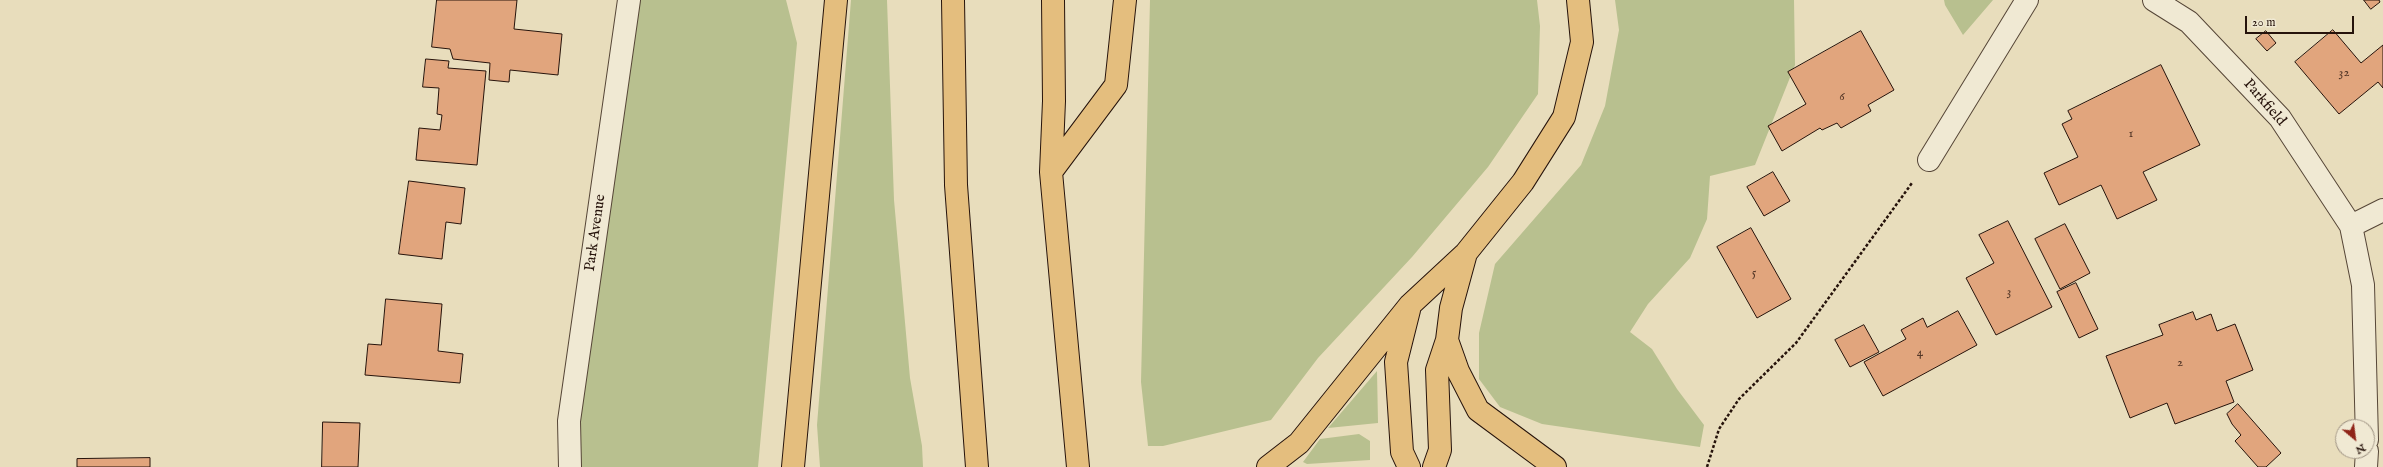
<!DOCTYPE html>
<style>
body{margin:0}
#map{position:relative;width:2383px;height:467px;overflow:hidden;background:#e8ddbc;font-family:"IM FELL English",serif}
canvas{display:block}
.north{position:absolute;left:2335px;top:419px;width:40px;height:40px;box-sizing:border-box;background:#f0e9d3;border:1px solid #9f9383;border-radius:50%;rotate:151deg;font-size:11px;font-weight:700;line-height:16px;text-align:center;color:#26130b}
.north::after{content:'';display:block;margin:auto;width:14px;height:18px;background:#8f2418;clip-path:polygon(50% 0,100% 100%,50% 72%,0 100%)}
.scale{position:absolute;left:2245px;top:16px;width:109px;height:18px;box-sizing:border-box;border:2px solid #26130b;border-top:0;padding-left:5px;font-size:12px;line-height:14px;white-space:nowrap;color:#26130b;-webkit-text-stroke:3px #f0e9d3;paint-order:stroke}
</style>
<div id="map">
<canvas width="2383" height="467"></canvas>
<div class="north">N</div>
<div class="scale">20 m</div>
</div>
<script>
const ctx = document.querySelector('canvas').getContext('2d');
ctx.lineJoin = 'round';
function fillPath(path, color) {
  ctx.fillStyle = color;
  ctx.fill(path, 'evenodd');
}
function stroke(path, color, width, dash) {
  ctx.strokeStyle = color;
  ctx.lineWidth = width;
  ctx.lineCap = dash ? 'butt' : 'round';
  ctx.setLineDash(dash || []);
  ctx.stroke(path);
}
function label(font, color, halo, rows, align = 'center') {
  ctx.font = font + ' "IM FELL English",serif';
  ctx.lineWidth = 3.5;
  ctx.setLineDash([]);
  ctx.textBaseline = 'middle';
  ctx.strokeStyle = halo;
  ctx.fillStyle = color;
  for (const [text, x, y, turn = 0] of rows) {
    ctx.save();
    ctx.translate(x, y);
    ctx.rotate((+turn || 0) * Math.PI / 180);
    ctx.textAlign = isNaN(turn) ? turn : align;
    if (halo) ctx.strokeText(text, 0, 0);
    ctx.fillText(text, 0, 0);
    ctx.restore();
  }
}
fillPath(new Path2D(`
 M639,0h147l11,43 -39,424h-177l-2,-43z
 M851,0h36l7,200 16,178 12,68 1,21h-103l-3,-42z
 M1150,0h387l3,26 -2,68 -50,73 -76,90 -94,101 -47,62 -108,26h-15l-7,-64z
 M1615,0h179l1,65 -40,100 -45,11 -3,43 -17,39 -42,46 -18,28 22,17 25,40 27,36 -4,22 -158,-23 -42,-17 -21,-28v-46l16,-69 86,-99 24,-59 14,-76z
 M1944,0h49l-30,35 -18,-30z
 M1377,371l1,52 -50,5z
 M1359,434l11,7v19l-63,4 -4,-2 17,-23z`), '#b8c08f');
const building = new Path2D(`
 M437,0h80l-3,29 48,5 -4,41 -48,-5 -1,12 -20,-2 1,-17 -37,-4 -3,-10 -18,-2z
 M2364,0h15l1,2 -9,7z
 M2333,30l28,33 22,-18v43l-5,-6 -39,32 -44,-52z
 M1861,31l33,59 -26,15 3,6 -30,17 -4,-5 -15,7 -2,-2 -38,23 -14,-25 38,-22 -18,-32z
 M2266,31l10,12 -9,8 -11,-12z
 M426,59l23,2 -1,7 38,3 -9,94 -61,-5 3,-32 21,2 2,-15 -5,-1 2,-26 -16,-1z
 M2161,65l39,80 -57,27 14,28 -40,19 -16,-34 -42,20 -15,-32 34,-16 -16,-33 10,-5 -4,-8z
 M1773,172l17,29 -26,15 -17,-29z
 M409,181l56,7 -4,36 -15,-2 -4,37 -43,-5z
 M2008,221l44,86 -56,28 -30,-57 28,-15 -15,-28z
 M2065,224l25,49 -30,16 -25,-50z
 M1751,228l40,71 -34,19 -40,-71z
 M2076,283l22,46 -19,9 -22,-46z
 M386,299l56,5 -4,47 25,3 -3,29 -95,-8 3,-31 13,1z
 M1958,311l19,34 -94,51 -19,-34 42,-23 -5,-9 22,-12 4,9z
 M2193,312l3,8 15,-6 6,17 18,-7 18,46 -27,11 8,21 -59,22 -8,-21 -37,15 -24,-62 57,-21 -4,-10z
 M1864,325l15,27 -29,15 -15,-27z
 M2238,404l43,49 -15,14h-8l-23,-26 6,-6 -9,-11 -5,-10z
 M323,422l37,1 -2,44h-36z
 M150,458v9h-73v-8z`);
fillPath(building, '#e1a57d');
stroke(building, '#26130b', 1);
const minor = new Path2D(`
 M2154,0l35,22 91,96 71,108 12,59 4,155
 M1929,160l98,-160
 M2351,226l32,-16
 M570,467l-1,-46 60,-421
 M2366,467l1,-16`);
const motorway = new Path2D(`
 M953,0l3,185 21,282
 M1053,0l1,101 -3,71 27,295
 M1051,172l65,-87 9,-85
 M1409,310l-13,52 6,90 7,15
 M1447,340l11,31 20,39 77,57
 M793,467l43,-467
 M1268,467l31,-24 111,-138 56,-52 57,-71 41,-65 18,-75 -4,-42
 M1434,467l6,-17 -3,-80 10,-30 4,-32 15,-55`);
stroke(minor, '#564637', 24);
stroke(motorway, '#26130b', 24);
stroke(new Path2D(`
 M1707,467l12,-38 20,-30 57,-56 116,-160`), '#26130b', 2.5, [3, 2]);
stroke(minor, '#f0e9d3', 22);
stroke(motorway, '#e4be7e', 22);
label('13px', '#553828', null, [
 ["32",2344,73],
 ["6",1842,97],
 ["1",2131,134],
 ["5",1754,273],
 ["3",2009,292],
 ["4",1920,353],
 ["2",2180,363]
]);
label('15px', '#26130b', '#f0e9d3', [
 ["Parkfield",2264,103,49],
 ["Park Avenue",596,233,-82]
]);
</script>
